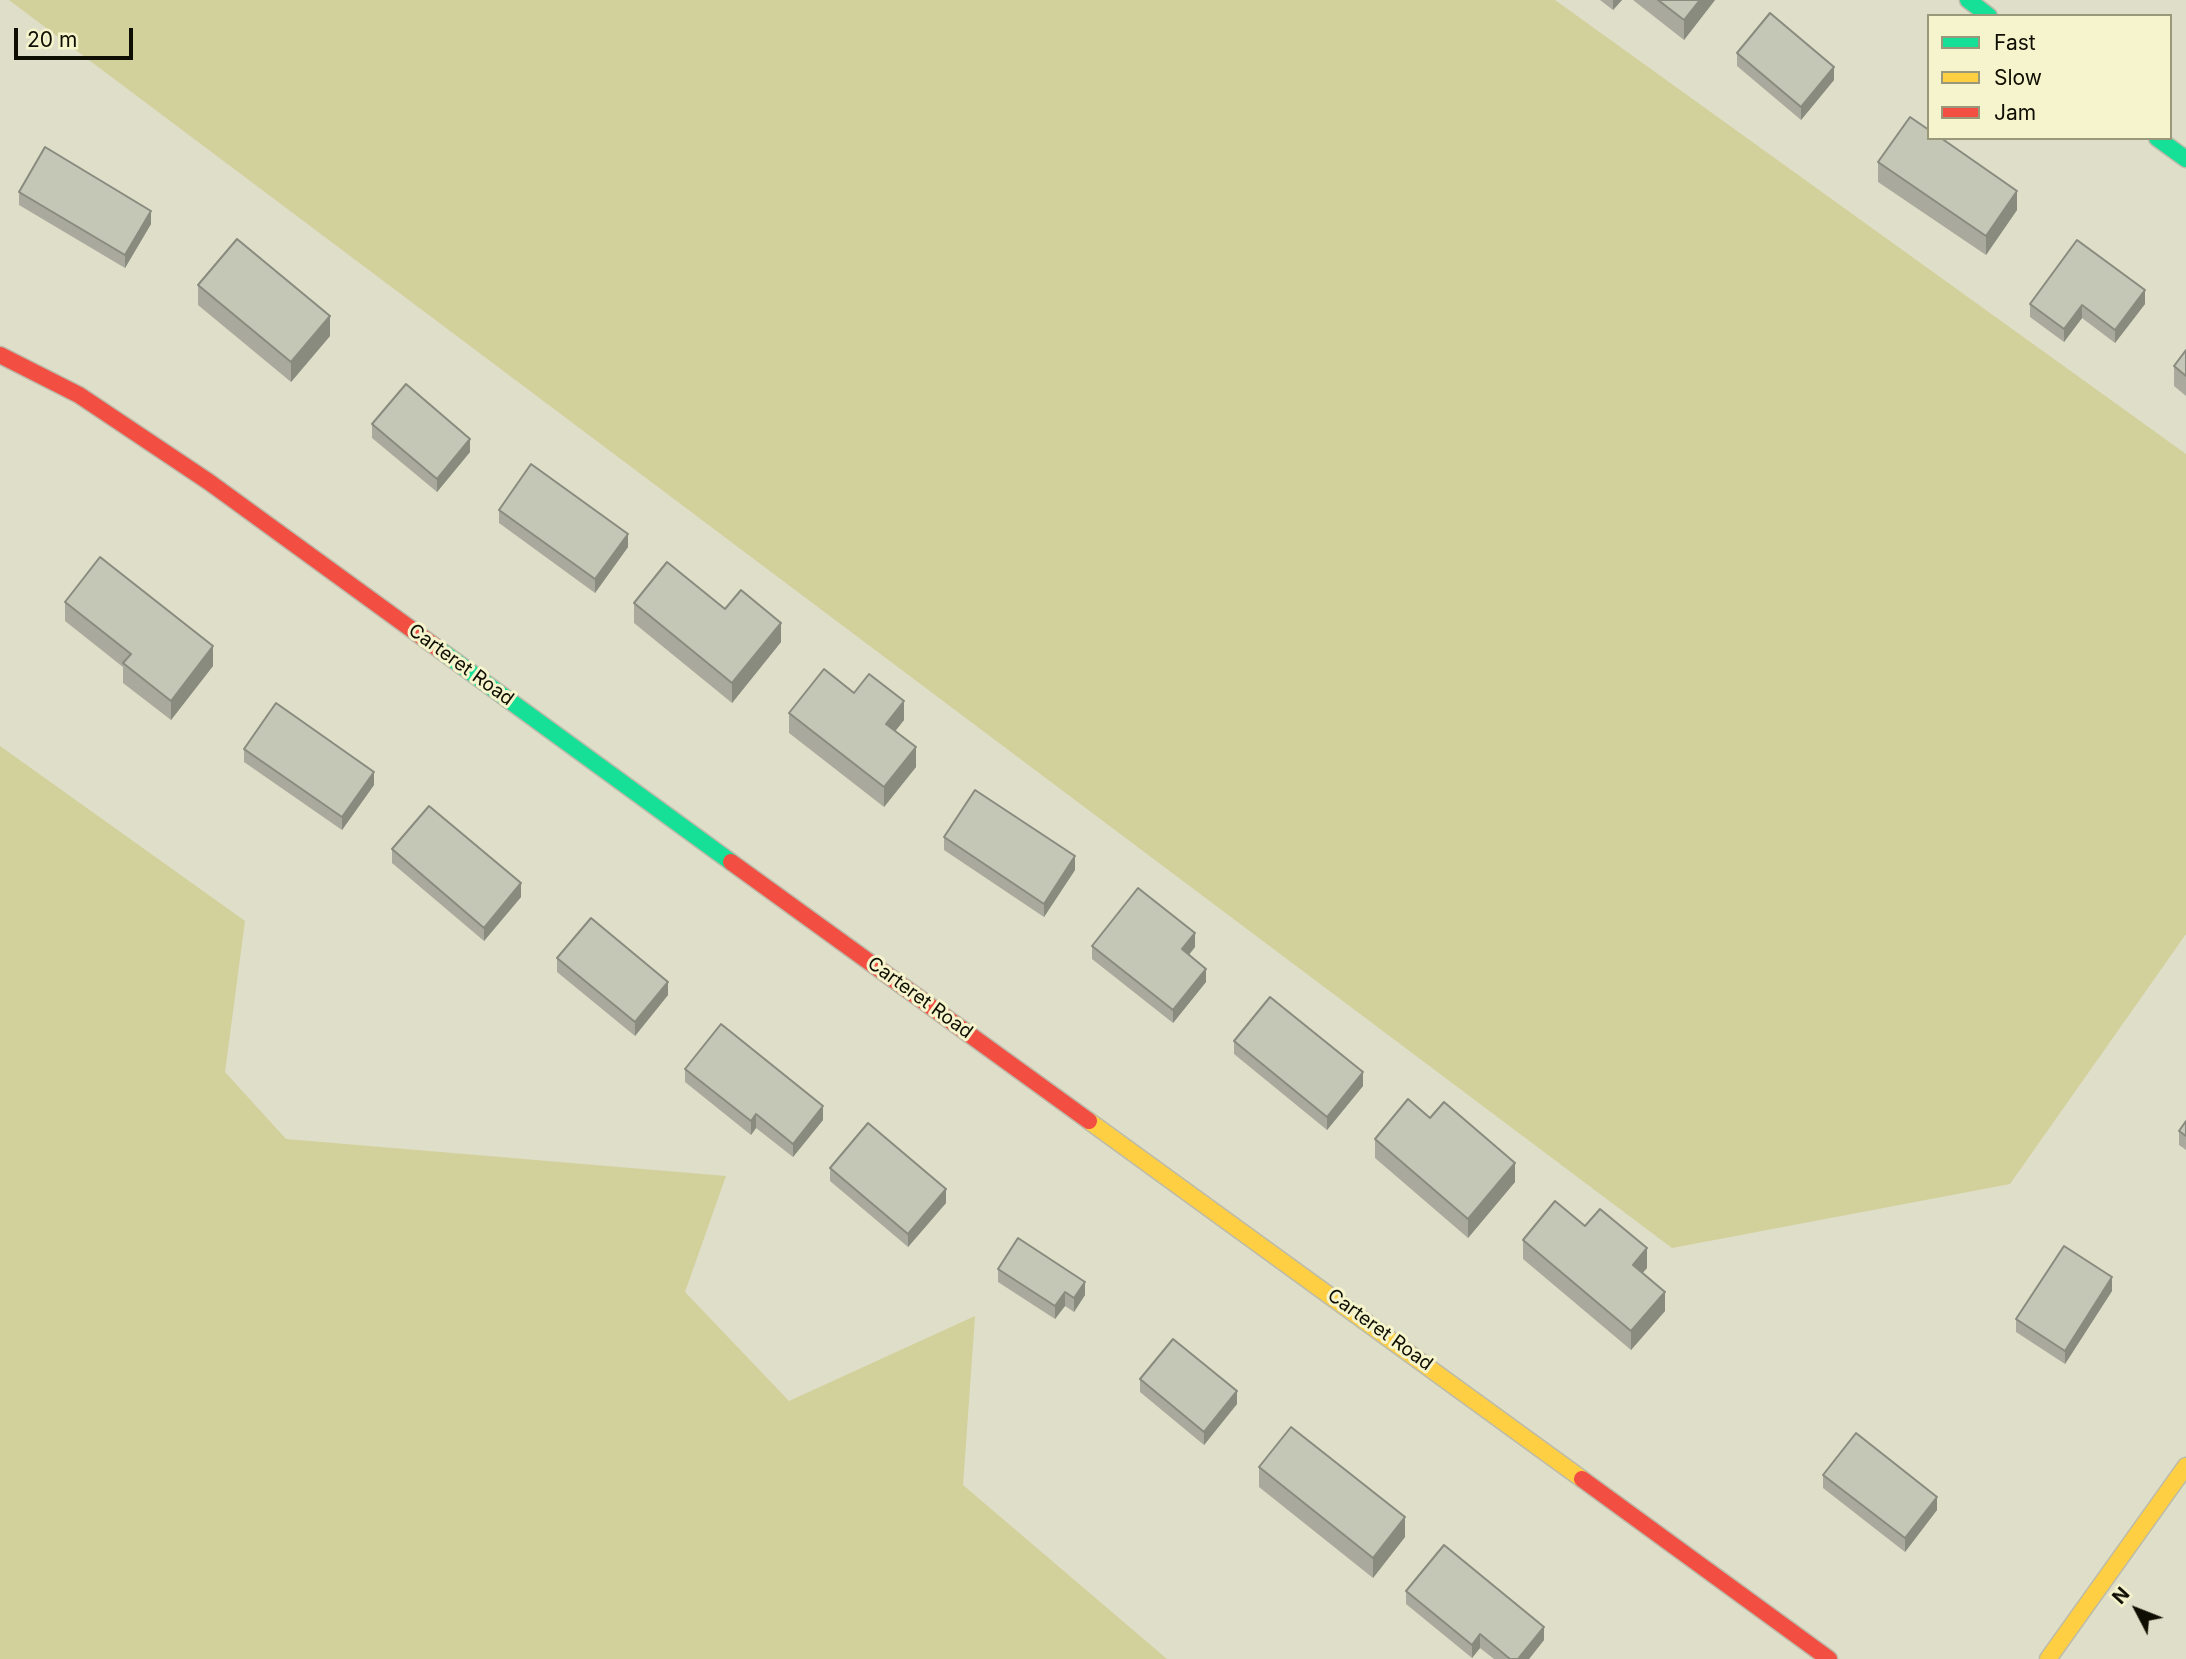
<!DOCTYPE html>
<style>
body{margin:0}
#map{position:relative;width:2186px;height:1659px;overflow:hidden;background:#dfdec8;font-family:Inter,sans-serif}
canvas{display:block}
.legend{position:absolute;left:1927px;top:14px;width:245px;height:126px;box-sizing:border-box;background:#f5f4cc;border:2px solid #99987b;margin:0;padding:9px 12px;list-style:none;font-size:21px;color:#0f0e02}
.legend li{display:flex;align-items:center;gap:14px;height:35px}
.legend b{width:35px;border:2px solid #99987b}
.north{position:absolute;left:2102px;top:1575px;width:70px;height:70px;-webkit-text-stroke:5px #f5f4cc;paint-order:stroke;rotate:312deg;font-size:19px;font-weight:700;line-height:28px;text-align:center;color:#0f0e02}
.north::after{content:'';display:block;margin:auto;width:24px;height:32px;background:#0f0e02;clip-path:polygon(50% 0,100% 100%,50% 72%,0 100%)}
.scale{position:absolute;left:14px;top:28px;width:119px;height:32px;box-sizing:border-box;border:4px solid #0f0e02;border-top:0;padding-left:9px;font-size:21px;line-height:24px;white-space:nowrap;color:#0f0e02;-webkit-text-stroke:5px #f5f4cc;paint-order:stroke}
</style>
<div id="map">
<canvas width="2186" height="1659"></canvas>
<ul class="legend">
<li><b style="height:9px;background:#16e098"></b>Fast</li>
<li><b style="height:9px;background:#ffcf43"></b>Slow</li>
<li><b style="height:9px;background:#f24e42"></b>Jam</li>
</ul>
<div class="north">N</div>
<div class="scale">20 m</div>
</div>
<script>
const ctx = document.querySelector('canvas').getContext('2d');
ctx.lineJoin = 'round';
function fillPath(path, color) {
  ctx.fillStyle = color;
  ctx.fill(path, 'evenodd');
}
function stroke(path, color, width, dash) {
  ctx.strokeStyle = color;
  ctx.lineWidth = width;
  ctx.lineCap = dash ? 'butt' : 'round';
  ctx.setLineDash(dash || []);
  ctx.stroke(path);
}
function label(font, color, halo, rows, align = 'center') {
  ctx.font = font + ' Inter,sans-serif';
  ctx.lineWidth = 6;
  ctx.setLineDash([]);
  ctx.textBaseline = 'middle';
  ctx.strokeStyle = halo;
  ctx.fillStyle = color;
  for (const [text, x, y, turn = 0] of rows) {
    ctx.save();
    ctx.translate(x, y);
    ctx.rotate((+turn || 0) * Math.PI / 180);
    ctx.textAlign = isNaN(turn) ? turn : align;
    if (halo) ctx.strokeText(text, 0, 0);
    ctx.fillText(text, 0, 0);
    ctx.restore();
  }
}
fillPath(new Path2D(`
 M9,0h1546l631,454v480l-176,250 -338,64z
 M0,746l245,175 -20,151 61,67 440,37 -41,116 104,109 186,-85 -12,169 204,174h-1167z`), '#d2d09b');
const fast = new Path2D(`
 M1968,0l21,16
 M2157,138l29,21
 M440,650l291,212`);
const slow = new Path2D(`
 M1089,1121l493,358
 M2048,1659l138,-193`);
const jam = new Path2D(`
 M0,355l79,40 130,87 231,168
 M731,862l358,259
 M1582,1479l247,180`);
stroke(fast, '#bcbbaa', 19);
stroke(slow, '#bcbbaa', 19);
stroke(jam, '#bcbbaa', 19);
stroke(fast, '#16e098', 16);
stroke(slow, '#ffcf43', 16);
stroke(jam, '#f24e42', 16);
fillPath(new Path2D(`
 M1600,0h22l-9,10z
 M1633,0h82l-31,40z
 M1737,53l97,27 -33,40 -64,-54z
 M1878,162l139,48 -31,45 -108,-73z
 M19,192l132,32 -26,44 -106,-63z
 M198,285l132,51 -39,46 -93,-77z
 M2030,304h115l-30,39 -33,-25 -18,24 -34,-25z
 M2186,350v46l-12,-10v-20z
 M372,424l98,28 -33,40 -65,-54z
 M499,510l129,37 -33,46 -96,-70z
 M65,602l148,64 -42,54 -48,-37v-16l-58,-46z
 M634,603l91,6 56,33 -49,61 -98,-80z
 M854,693l50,27 -9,11 21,36 -32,40 -95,-74v-20z
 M244,749l130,36 -32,45 -98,-68z
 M944,837l131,33 -31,47 -100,-67z
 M392,849l129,48 -37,44 -92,-78z
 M1092,946l103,1 -6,8 17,27 -33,41 -81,-64z
 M557,958l111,37 -33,41 -78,-64z
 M1234,1041l129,45 -36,44 -93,-76z
 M685,1069l138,51 -30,37 -37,-29 -5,7 -66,-53z
 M1430,1118l85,64 -47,56 -93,-80v-19z
 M2186,1121v29l-7,-5v-14z
 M830,1168l116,35 -38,44 -78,-66z
 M1585,1226l62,42 -5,5 23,38 -34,39 -108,-91v-19z
 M998,1269l87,26 -11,17 -9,-6 -10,13 -57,-37z
 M2112,1291l-47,73 -49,-32v-13z
 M1140,1379l97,25 -33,41 -64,-53z
 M1259,1467l146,70 -32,41 -114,-91z
 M1823,1475l114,35 -32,42 -82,-64z
 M1406,1591l138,49 -15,19h-35l-14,-11 -8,10 -66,-54z`), '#a9aa9d');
fillPath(new Path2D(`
 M1613,0h9l-9,10z
 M1700,0h15l-31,40v-20z
 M1834,67v13l-33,40v-13z
 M2017,191v19l-31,45v-19z
 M151,211v13l-26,44v-13z
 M2145,290v14l-30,39v-13z
 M2082,305v13l-18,24v-13z
 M330,316v20l-39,46v-20z
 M470,439v13l-33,40v-13z
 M628,534v13l-33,46v-14z
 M781,623v19l-49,61v-20z
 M213,646v20l-42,54v-19z
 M904,701v19l-18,23v-19z
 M916,747v20l-32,40v-20z
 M374,772v13l-32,45v-13z
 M1075,856v14l-31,47v-13z
 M521,883v14l-37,44v-13z
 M1195,933v14l-13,16v-14z
 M1206,969v13l-33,41v-13z
 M668,982v13l-33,41v-14z
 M1363,1072v14l-36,44v-13z
 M823,1106v14l-30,37v-13z
 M756,1114v14l-5,7v-14z
 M1515,1163v19l-47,56v-19z
 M946,1189v14l-38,44v-13z
 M1647,1248v20l-14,16v-19z
 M2112,1277v14l-47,73v-13z
 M1085,1282v13l-11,17v-14z
 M1065,1292v14l-10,13v-13z
 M1665,1292v19l-34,39v-19z
 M1237,1391v13l-33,41v-13z
 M1937,1497v13l-32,42v-14z
 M1405,1517v20l-32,41v-20z
 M1544,1627v13l-15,19h-11z
 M1480,1634v14l-8,10v-13z`), '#898b7f');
const building = new Path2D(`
 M1658,0h42l-16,20z
 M1770,13l64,54 -33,40 -64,-54z
 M1910,117l19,13v8h12l76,53 -31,45 -108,-74z
 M45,147l106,64 -26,44 -106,-63z
 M237,239l93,77 -39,46 -93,-77z
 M2077,240l68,50 -30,40 -33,-25 -18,24 -34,-25z
 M2186,350v26l-12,-10z
 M406,384l64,55 -33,40 -65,-55z
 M531,464l97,70 -33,45 -96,-69z
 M100,557l113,89 -42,55 -48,-38 8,-9 -66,-52z
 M667,562l58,47 16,-19 40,33 -49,60 -98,-80z
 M824,669l30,24 15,-19 35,27 -18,23 30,23 -32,40 -95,-74z
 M276,703l98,69 -32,45 -98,-68z
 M975,790l100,66 -31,48 -100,-67z
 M429,806l92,77 -37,45 -92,-79z
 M1138,888l57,45 -13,16 24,20 -33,41 -81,-64z
 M591,918l77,64 -33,40 -78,-64z
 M1270,997l93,75 -36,45 -93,-76z
 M721,1024l102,82 -30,38 -37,-30 -5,7 -66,-52z
 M1408,1099l22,19 14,-16 71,61 -47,56 -93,-80z
 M2186,1121v15l-7,-5z
 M868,1123l78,66 -38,45 -78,-66z
 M1555,1201l30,25 15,-17 47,39 -14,17 32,27 -34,39 -108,-91z
 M1018,1238l67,44 -11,16 -9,-6 -10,14 -57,-37z
 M2064,1246l48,31 -47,74 -49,-32z
 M1173,1339l64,52 -33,41 -64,-53z
 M1291,1427l114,90 -32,41 -114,-91z
 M1856,1433l81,64 -32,41 -82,-63z
 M1444,1545l100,82 -26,32h-8l-30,-25 -8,11 -66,-54z`);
fillPath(building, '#c4c6b6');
stroke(building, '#898b7f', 2);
label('19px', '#0f0e02', '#f5f4cc', [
 ["Carteret Road",461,665,36],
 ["Carteret Road",920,998,36],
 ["Carteret Road",1380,1330,36]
]);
</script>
